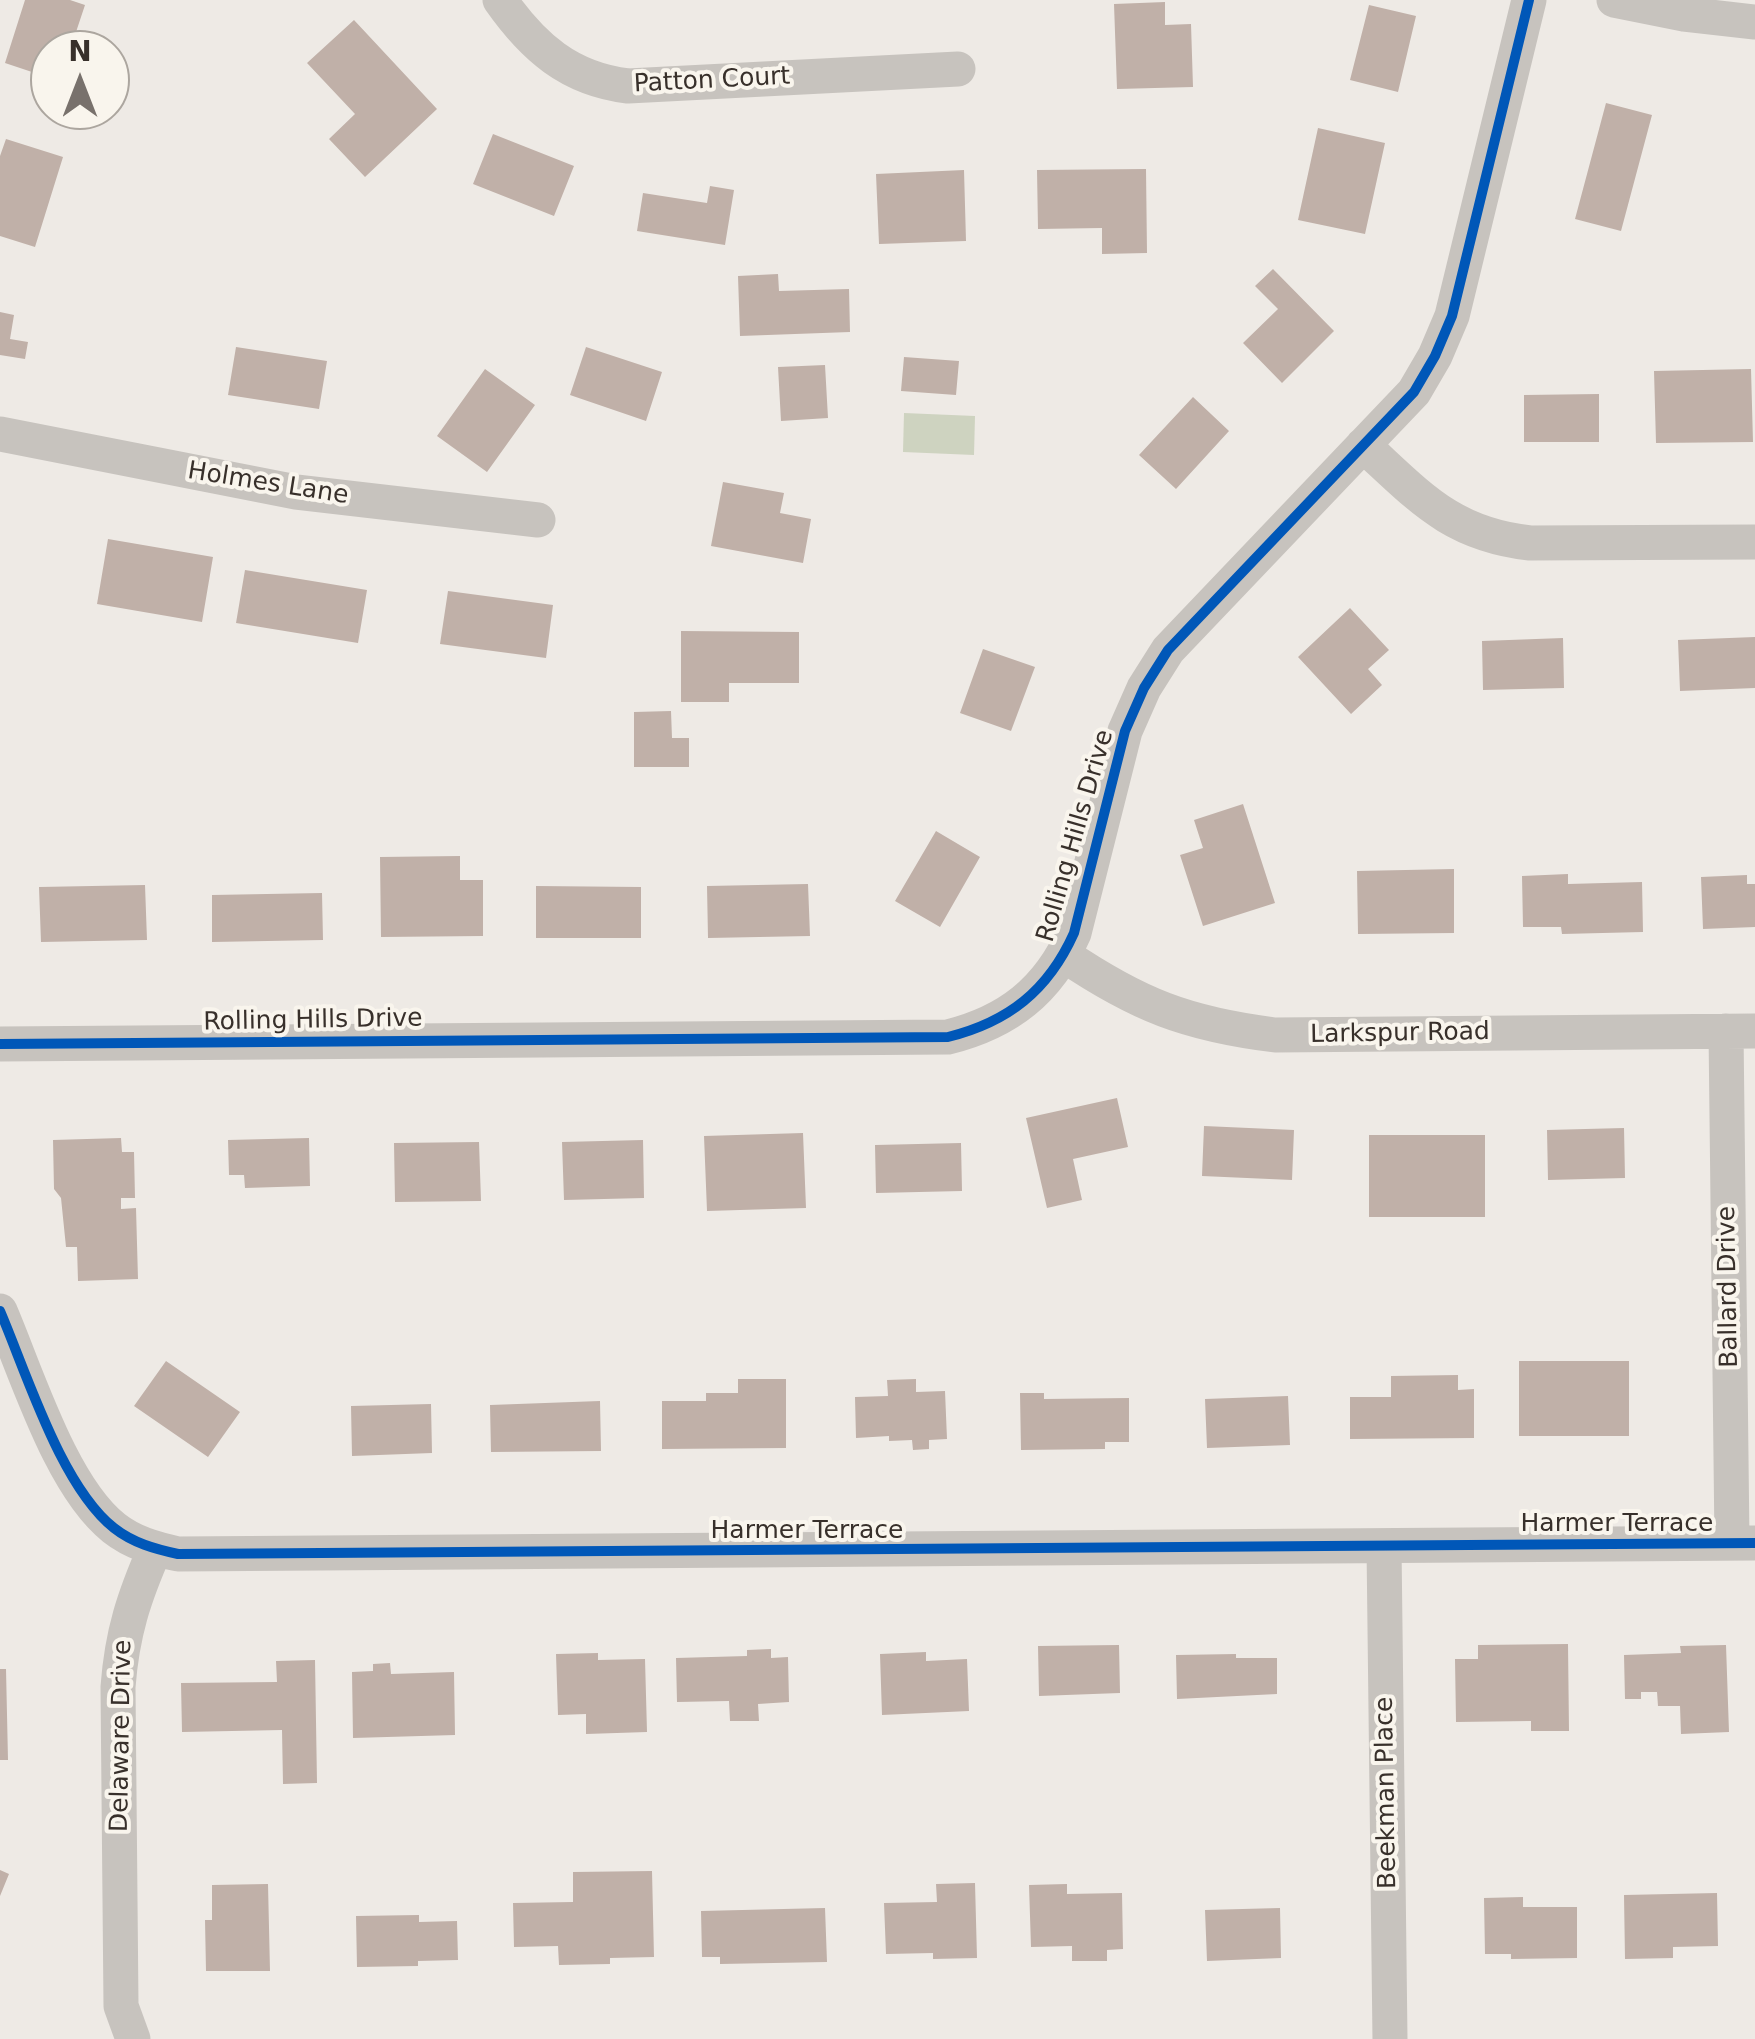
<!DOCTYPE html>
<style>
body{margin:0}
#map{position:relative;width:1755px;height:2039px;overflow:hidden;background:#eeeae5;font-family:"DejaVu Sans",sans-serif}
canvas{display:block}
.north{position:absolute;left:30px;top:30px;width:100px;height:100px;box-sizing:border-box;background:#f9f5ed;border:2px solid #aca69f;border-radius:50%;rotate:0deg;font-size:28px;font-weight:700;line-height:40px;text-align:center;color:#38302b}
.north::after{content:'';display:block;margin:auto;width:35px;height:45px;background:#78716c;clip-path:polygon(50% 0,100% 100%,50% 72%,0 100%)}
</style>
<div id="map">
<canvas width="1755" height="2039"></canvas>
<div class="north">N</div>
</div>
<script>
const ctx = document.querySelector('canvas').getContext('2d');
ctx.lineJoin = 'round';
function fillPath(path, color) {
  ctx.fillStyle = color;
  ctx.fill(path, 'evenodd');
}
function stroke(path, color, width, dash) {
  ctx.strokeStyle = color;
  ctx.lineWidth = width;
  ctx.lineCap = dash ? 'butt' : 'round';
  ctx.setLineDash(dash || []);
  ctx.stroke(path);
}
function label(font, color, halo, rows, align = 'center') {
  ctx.font = font + ' "DejaVu Sans",sans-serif';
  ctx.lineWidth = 8;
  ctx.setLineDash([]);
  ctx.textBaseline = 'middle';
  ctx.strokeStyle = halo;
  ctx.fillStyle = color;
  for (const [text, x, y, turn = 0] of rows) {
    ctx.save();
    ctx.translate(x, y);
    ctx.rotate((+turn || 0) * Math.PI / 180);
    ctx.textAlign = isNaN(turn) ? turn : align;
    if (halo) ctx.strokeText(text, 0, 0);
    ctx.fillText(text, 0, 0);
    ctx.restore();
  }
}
fillPath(new Path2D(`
 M904,413l71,3 -1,39 -71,-3z`), '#ced3c0');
fillPath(new Path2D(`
 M25,0h45l15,5 -15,45h-20v28l-45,-15z
 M1165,2v23l26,-1 2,63 -76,2 -3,-85z
 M1369,5l47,11 -18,76 -48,-12z
 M354,20l83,89 -72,68 -36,-38 26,-25 -48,-51z
 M1606,103l46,12 -31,116 -46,-12z
 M1318,128l67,15 -20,91 -67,-14z
 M493,134l81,32 -20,50 -81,-32z
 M6,139l57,18 -28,90 -35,-11v-80z
 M1146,169l1,84 -45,1v-26l-64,1 -1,-59z
 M964,170l2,71 -87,3 -3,-70z
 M710,186l24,4 -9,55 -88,-14 6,-38 64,10z
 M1273,269l61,62 -52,52 -39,-40 35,-34 -23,-23z
 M778,274l1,17 70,-2 1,43 -110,4 -2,-60z
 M0,312l14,3 -4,24 18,3 -3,17 -25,-4z
 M236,347l91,14 -8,48 -91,-14z
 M586,347l76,25 -16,49 -76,-26z
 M904,357l55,4 -3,34 -55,-4z
 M825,365l3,53 -47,3 -3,-54z
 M485,369l50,36 -48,67 -50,-36z
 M1751,369l2,73 -97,1 -2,-72z
 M1599,394v48h-75v-47z
 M1193,397l36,34 -53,58 -37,-34z
 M723,482l61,11 -4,20 31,6 -8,44 -92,-17z
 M108,539l105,18 -11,65 -105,-18z
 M245,570l122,20 -9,53 -122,-20z
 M448,591l105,14 -7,53 -106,-14z
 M1350,608l39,42 -21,19 14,16 -31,29 -53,-57z
 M681,631l118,1v51h-70v19h-48z
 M1755,637v51l-75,3 -2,-51z
 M1563,638l1,50 -81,2 -1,-49z
 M983,649l52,18 -24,64 -51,-18z
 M671,711l1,27h17v29h-55v-55z
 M1243,804l32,99 -72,23 -23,-71 23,-7 -9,-28z
 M936,831l44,26 -40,70 -45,-26z
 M460,856v24h23v56l-102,1 -1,-80z
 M1454,869v64l-96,1 -1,-63z
 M1568,874v10l74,-2 1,50 -81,2 -1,-7h-38l-1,-51z
 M1747,875v9h8v43l-52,2 -2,-52z
 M808,884l2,52 -102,2 -1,-52z
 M145,885l2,55 -106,2 -2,-55z
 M536,886l105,1v51h-105z
 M322,893l1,47 -111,2v-47z
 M1117,1098l11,49 -55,12 9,41 -35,8 -21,-90z
 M1204,1126l90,4 -2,50 -90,-4z
 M1624,1128l1,50 -77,2 -1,-50z
 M803,1133l3,75 -99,3 -3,-75z
 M1369,1135h116v82h-116z
 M121,1138l1,14h12l1,46h-14v11l15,-1 2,71 -60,2 -1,-34h-11l-5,-49 -7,-9 -1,-49z
 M309,1138l1,48 -65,2 -1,-13h-15l-1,-35z
 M643,1140l1,58 -80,2 -2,-58z
 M479,1142l2,59 -86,1 -1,-59z
 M961,1143l1,48 -86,2 -1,-48z
 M166,1361l74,51 -32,45 -74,-51z
 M1519,1361h110v75h-110z
 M1458,1375v15l16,-1v49l-124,1v-42h41v-21z
 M738,1379h48v69l-124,1v-48h44v-8h32z
 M916,1379v13l29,-1 2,48 -18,1v9l-16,1 -1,-10 -23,1v-5l-33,2 -1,-41 33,-1 -1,-16z
 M1020,1393h24v6l85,-1v44h-24v7l-84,1z
 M1288,1396l2,49 -83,3 -2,-49z
 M600,1401l1,50 -110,1 -1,-47z
 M431,1404l1,49 -80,3 -1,-50z
 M1568,1644l1,87h-38v-10l-75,1 -1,-63h23v-14z
 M1119,1645l1,48 -81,3 -1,-50z
 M1726,1645l3,87 -48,2 -1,-28h-22l-1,-14h-16v7h-16l-1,-44 57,-2 -1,-7z
 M771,1649v9l17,-1 1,45 -31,2 1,17h-29l-1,-20 -52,1 -1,-44 71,-2v-6z
 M926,1652v9l41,-2 2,52 -87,4 -2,-61z
 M598,1653v7l47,-1 2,73 -61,2v-20l-28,1 -2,-61z
 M1236,1654v4h41v36l-100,5 -1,-44z
 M315,1660l2,123 -34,1 -1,-54 -100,2 -1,-49 96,-1 -1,-21z
 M390,1663l1,11 63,-2 1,63 -102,3 -1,-66 21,-1v-7z
 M0,1669h6l2,91h-8z
 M0,1870l9,4 -9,22z
 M652,1871l2,86 -44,1v6l-51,1 -1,-19 -44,1 -1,-44 60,-1v-30z
 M975,1883l2,75 -44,1v-6l-47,1 -2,-51 53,-1 -1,-18z
 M268,1884l2,87h-64l-1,-51h7v-35z
 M1067,1884v10l55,-1 1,56 -16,1v11h-35v-15l-41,1 -2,-62z
 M1717,1893l1,53 -45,1v11l-48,1 -1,-64z
 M1523,1897v10h54v51l-66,1v-5h-26l-1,-56z
 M825,1908l2,54 -107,2v-7h-18l-1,-46z
 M1280,1908l1,50 -74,3 -2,-51z
 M419,1915v7l38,-1 1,39 -40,1v5l-61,1 -1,-51z`), '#c0b0a8');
stroke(new Path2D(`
 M500,0c33,47 69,79 128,86l330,-17
 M1614,0l70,14 71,8
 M0,434l296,58 242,28
 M1363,445c56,51 87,89 167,98l225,-1
 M1064,955c74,50 123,69 211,80l480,-4
 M1726,1031l6,512
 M0,1044l948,-7c60,-15 100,-46 126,-104l51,-202 19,-43 24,-38 246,-258 21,-36 17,-40 77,-316
 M0,1311c27,63 61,175 114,217 19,15 41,21 64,26l1577,-11
 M1384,1546l6,493
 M133,2039l-12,-33 -3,-319c4,-54 16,-90 37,-138`), '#c7c3be', 35);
stroke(new Path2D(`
 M0,1044l948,-7c60,-15 100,-46 126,-104l51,-202 19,-43 24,-38 246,-258 21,-36 17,-40 77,-316
 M0,1311c27,63 61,175 114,217 19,15 41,21 64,26l1577,-11`), '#0057b8', 10);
label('25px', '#38302b', '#f9f5ed', [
 ["Patton Court",712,81,-3],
 ["Holmes Lane",268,484,9],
 ["Rolling Hills Drive",1076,836,-74],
 ["Rolling Hills Drive",313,1021,-1],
 ["Larkspur Road",1400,1034,-1],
 ["Ballard Drive",1729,1287,-91],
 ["Harmer Terrace",1617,1524],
 ["Harmer Terrace",807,1531],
 ["Delaware Drive",122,1736,-89],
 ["Beekman Place",1387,1793,-91]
]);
</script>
